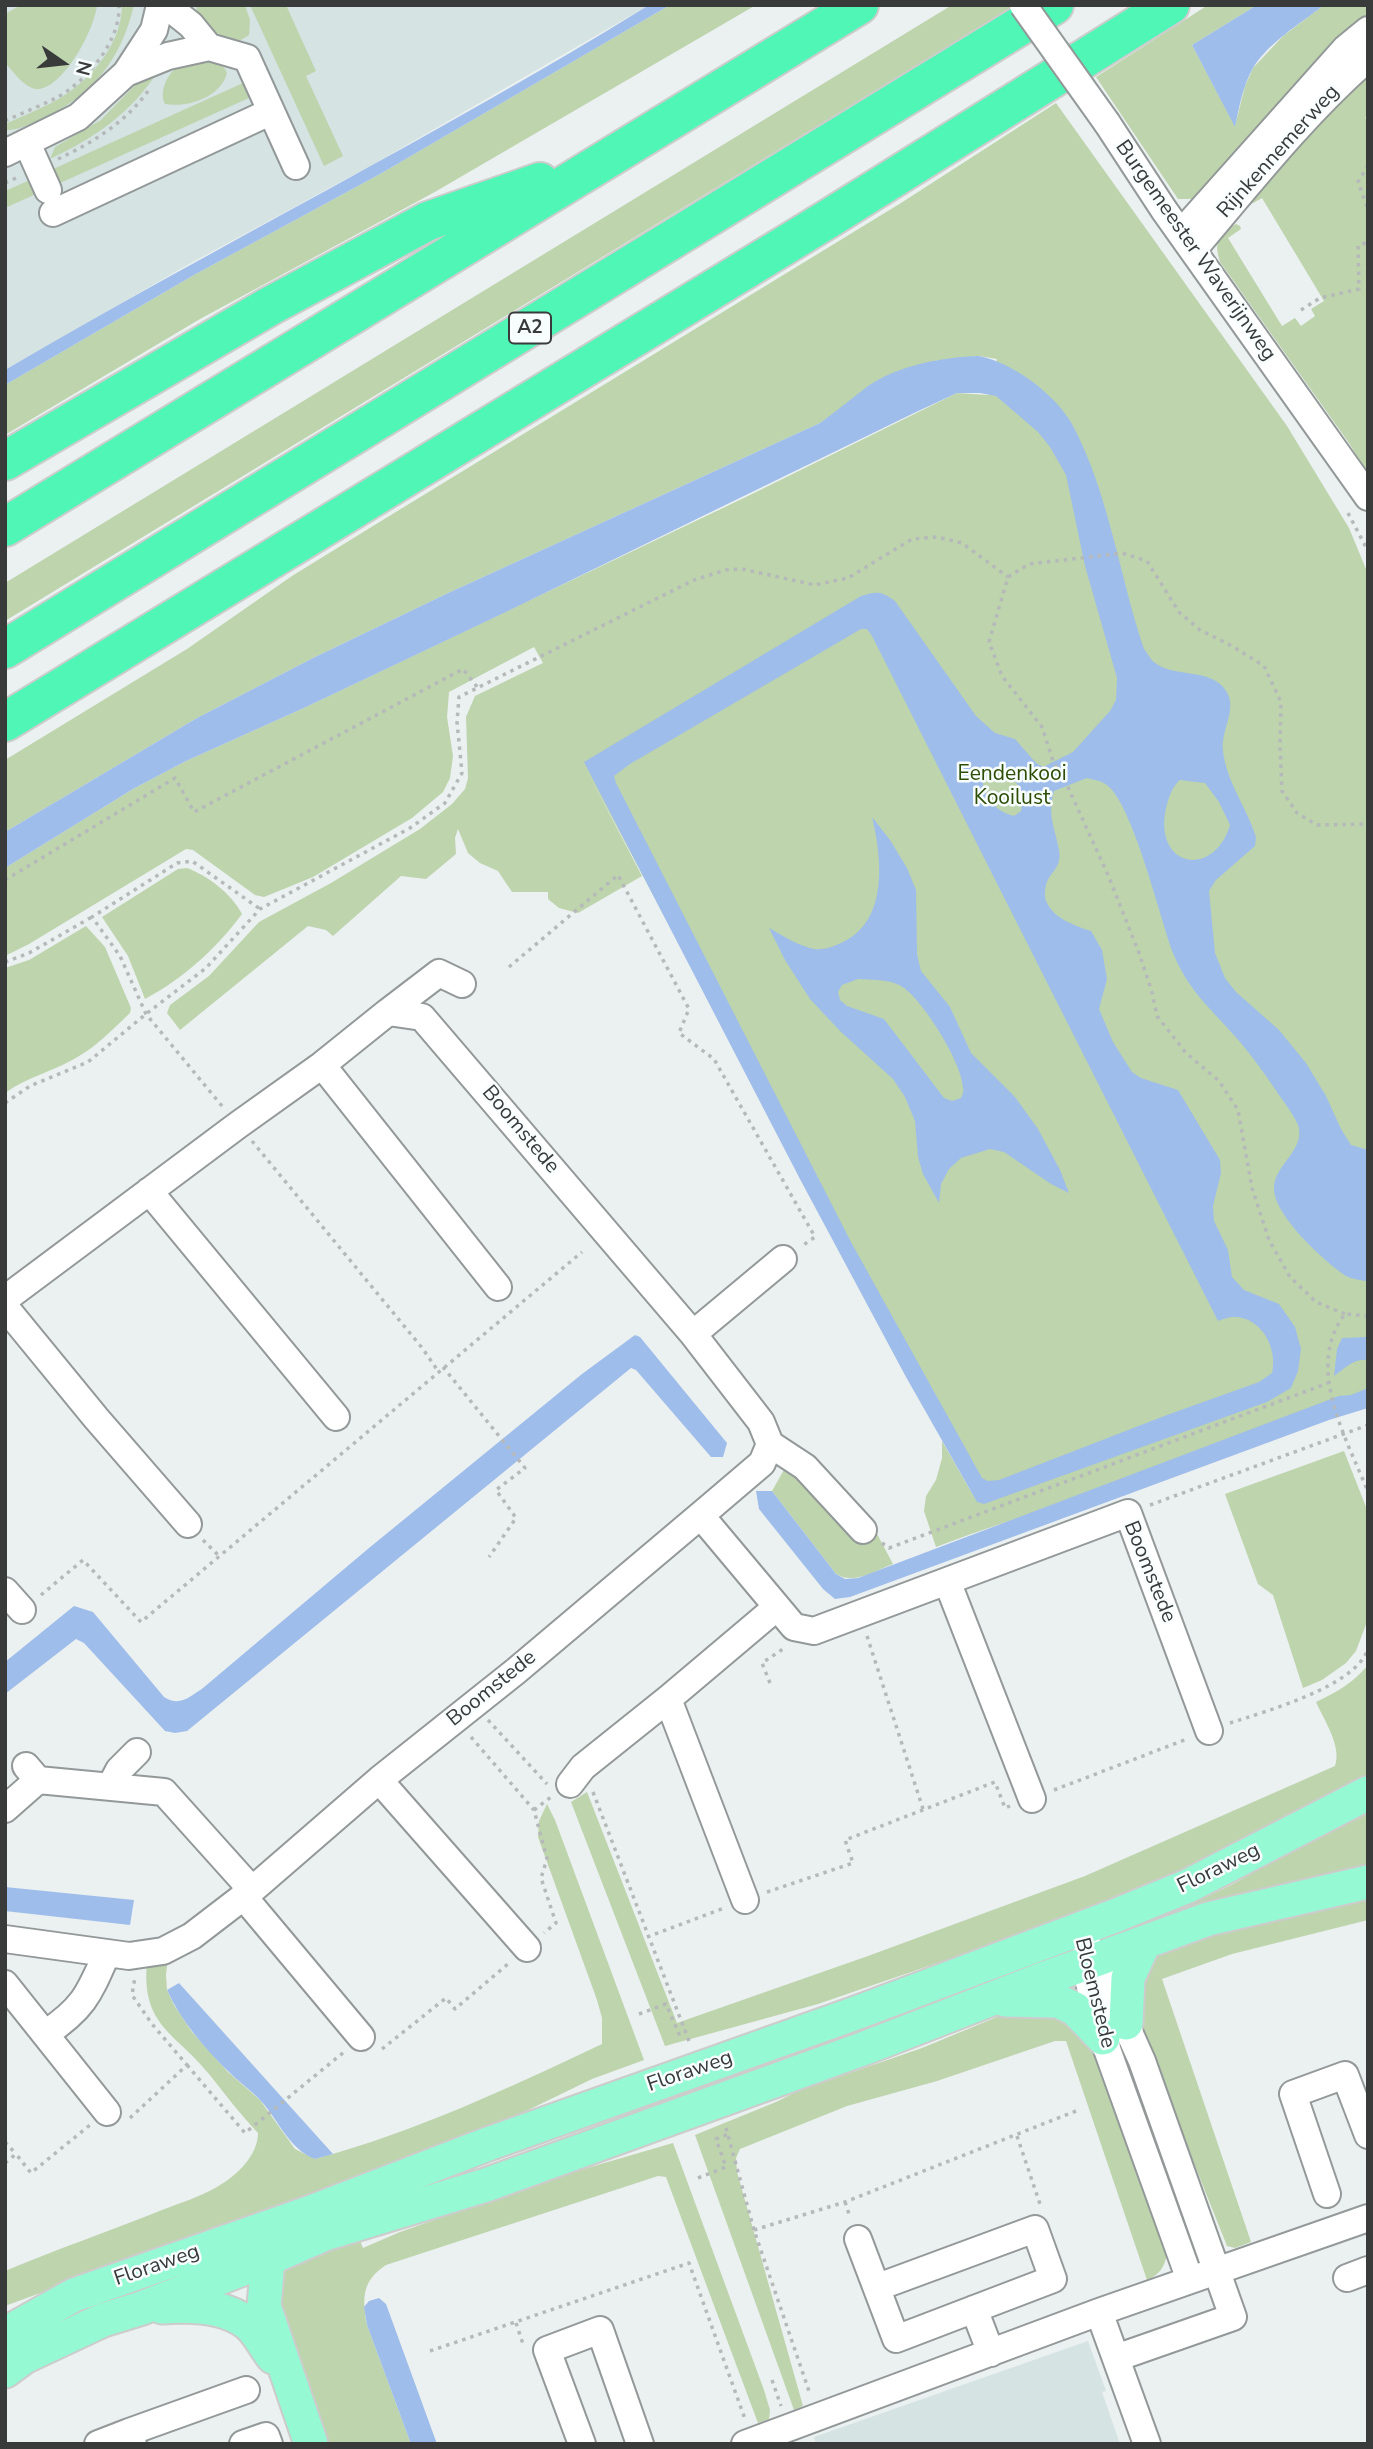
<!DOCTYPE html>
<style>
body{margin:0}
#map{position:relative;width:1373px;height:2449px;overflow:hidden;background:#ebf0f0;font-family:"Nunito Sans",sans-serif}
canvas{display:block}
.frame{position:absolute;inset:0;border:7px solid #393b3b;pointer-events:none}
.north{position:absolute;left:28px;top:28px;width:70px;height:70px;-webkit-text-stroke:5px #f8fdfd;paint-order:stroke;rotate:104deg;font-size:19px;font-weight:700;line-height:28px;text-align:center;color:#393b3b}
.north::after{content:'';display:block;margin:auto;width:24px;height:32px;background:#393b3b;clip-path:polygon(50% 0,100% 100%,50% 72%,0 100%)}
</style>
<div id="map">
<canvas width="1373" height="2449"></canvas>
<div class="frame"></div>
<div class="north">N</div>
</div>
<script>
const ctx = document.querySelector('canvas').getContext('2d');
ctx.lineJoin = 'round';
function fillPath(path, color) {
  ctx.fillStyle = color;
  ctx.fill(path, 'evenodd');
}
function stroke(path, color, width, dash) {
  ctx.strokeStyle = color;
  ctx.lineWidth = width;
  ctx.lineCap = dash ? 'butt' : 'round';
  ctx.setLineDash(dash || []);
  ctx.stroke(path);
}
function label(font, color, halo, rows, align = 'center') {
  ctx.font = font + ' "Nunito Sans",sans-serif';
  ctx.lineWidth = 5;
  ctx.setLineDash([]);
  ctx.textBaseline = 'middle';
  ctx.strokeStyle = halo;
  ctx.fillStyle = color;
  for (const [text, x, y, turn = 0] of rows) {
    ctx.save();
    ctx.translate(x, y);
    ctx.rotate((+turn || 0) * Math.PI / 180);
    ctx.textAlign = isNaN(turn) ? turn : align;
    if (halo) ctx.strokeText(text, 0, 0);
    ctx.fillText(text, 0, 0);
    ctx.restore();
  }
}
fillPath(new Path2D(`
 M5,5h644l-277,160 -181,98 -186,107z
 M1088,2341l18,50 -4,1 18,52h-304l-2,-7z`), '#d5e3e3');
fillPath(new Path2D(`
 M21,5h76c-2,23 -32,81 -58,84 -12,2 -27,-18 -34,-27v-48z
 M122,5h12c-13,55 -42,91 -93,114 -12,5 -23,12 -36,11v-6c18,-8 38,-16 55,-26 32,-19 62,-55 62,-93z
 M196,5h49l5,15 -1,15 -8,5c-20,-1 -43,-13 -45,-35z
 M250,5h36l30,66 -10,5 37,80 -19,10z
 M670,5h86l-323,188 -233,126 -195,116v-50l189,-110 186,-101z
 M952,5h64l-1011,616v-38z
 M1208,5h49l-65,40 43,81 10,-40 8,-18 30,-32 41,-31h44v8l-70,67 -13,19 -87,100h-20l-82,-122z
 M200,60c11,1 23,2 27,13 -6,24 -39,35 -62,31 -7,-13 4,-35 18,-40 5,-3 12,-3 17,-4z
 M159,70c-29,44 -63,67 -109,89l5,-12 46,-27 37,-38z
 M1368,71v43l-3,4 3,2v354l-19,-31 -129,-181c-6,-21 -3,-27 16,-38l4,2 1,3 -13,9 54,88 13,-8 6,8 14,-10 -4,-7 13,-8 -62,-103 -14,8 -2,-6z
 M243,83l6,15 -191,86 -7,-14z
 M1056,103l231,323 62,102 19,46v825l-397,135 -35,13 -12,-36 2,-15 10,-16 6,-22v-17l35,61 -390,-731 55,105 -64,37 -19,-5 -11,-9v-7h-36l-14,-21 -18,-8 -12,-10 -10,-24 -3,9 1,16 -30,25 -25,-3 -68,60 -7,-6 -18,-4 -128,104 -13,-17 3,-8 39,-29 50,-54 72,-39 89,-54 32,-25 13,-15 3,-11 -2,-61 9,-21 68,-33 -9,-16 -85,45 -2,25 6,39 -3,22 -7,14 -31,26 -99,59 -49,20 -9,-2 -62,-45 -7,-1 -157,95 -24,12v-88l128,-79 53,-28 120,-54 440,-210 211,-104 32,2 8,-36 -18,-3 -45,5 -64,24 -23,20 -27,18 -374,171 -133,64 -116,60 -192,114v-72l182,-111 105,-73 81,-50 528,-323z
 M30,180l6,14 -31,14v-17z
 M187,868c21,8 44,25 55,46 -25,34 -59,65 -97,85l-17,-43 -26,-39 76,-48z
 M86,926l19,21 26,61 -1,5c-14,13 -29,29 -46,40 -25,17 -54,22 -79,40v-125l24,-8z
 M1344,1451l24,61v107l-12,32 -10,12 -24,17 -19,8 -30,-93 -15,-11 -33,-90z
 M785,1468l90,62 18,34c-18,7 -39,21 -57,10l-64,-83z
 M1368,1665v109l-143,81 -95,38 -123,46 -189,65 -153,42 -94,-244 16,-10 90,231 191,-67 217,-80 250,-110c7,-20 -11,-46 -19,-64 21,-10 37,-19 52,-37z
 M547,1804l8,16 89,240 -52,19 -72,35 -81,32 -434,160v-35c52,-22 105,-40 157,-61 18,-7 38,-13 55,-23 19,-11 41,-31 41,-54 -18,-19 -33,-39 -49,-59 -34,-42 -68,-48 -62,-112l21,-6 -2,19 1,15 7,15 18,27 36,40 32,28 35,49 20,10c100,-27 194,-71 287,-115v-26l-5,-18 -59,-163 1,-16z
 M1368,1808v57l-201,51 64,-31z
 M1368,1892v28l-136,34 -70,25 89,263 -16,6 -8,-2 -91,-228 13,-58 15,-11 57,-20z
 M1051,2006l48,51 68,197c-3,14 -7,20 -20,26l-81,-239h-11l-118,40 -90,25 -107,43 -4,9 1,14 66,234 -9,4 -99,-275 81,-33 22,-11 124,-43 87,-36z
 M673,2143l91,247 6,20 -1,9 -11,4 -92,-246 -8,-1 -272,89c-24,16 -24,32 -19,60l44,119h-85l-51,-137 4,-46 78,-27 6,14 37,-16 153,-54z`), '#bdd4ad');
fillPath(new Path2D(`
 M649,5h21l-290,169 -186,101 -189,110v-15c213,-125 434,-235 644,-365z
 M1257,5h67c-24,19 -55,37 -71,63 -10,17 -14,40 -18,59l-43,-82z
 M979,356c33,6 76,38 93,68 37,69 47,151 72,225 3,3 6,10 10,13 18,15 48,7 66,22 23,20 0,43 3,67 3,30 24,57 33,86l-1,9 -39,34 -7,11 6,62 10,25 11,14 43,38 27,33 20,33 15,33 10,16 17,5 -2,131c-6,-1 -14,-2 -20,-5 -21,-14 -74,-62 -72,-89 1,-23 32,-37 24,-62 -5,-12 -16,-25 -23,-36 -11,-16 -22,-32 -35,-47 -27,-32 -50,-48 -67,-89 -13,-35 -40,-148 -66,-168 -5,-4 -13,-5 -20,-7l-33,13c-7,25 1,36 5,59 3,19 -9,21 -13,35 -8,27 25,40 45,46l11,19 5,29 -8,30 14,33 19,30 9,6 37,12 42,70 1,13 -8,33 1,15 14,29 4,27 12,13 35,14 16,23 6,22 -3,22 -7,17 -24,14 -283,102 -7,-2 -71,-125 -105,-196 -217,-419 277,-166c16,-5 20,-5 34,5l81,115 19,17 20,6 21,24 7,4 30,-15 37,-41 6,-11 1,-22 -32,-112 -19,-91 -16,-28 -12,-15 -42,-36 -16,-3h-23l-43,20 -404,197 -204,97 -120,54 -53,28 -128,79v-36l192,-114 116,-60 133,-64 374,-171c17,-12 32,-25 48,-37 31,-21 75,-29 111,-30zM861,629h6l5,7 346,685c5,-2 11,-4 16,-4 28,0 44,32 38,56l-13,9 -92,33 -168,65 -11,1 -6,-3 -131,-236 -235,-459 -2,-7 16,-12zM991,772c24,0 35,18 30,39l-7,5c-17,-4 -33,-19 -31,-38zM1180,780l25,3 14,19 11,23c-16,54 -77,43 -64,-17 3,-11 5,-20 14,-28z
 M872,817l18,23 17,28 9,22 1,64 4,17 29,36 21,46 44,44 23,32 22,41 9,23 -18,-9 -47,-32 -14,-3 -29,9 -12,11 -8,15 -2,19 -16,-29 -5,-17 -3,-36 -10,-24 -12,-18 -52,-47 -31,-33 -25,-39 -16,-32c14,8 30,18 45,21 10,1 18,-2 27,-6 48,-21 41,-85 31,-126zM858,979c13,1 31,0 43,7 21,12 62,78 62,102 1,3 -1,8 -2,10l-9,3 -8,-3 -60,-79 -37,-13 -7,-6 -2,-8 4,-7z
 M635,1335l5,2 87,106 -4,14h-12l-75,-87 -5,-2 -444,363 -12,2 -10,-2 -81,-88 -8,-4 -71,55v-32l69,-56 19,6 71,85c16,10 25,0 39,-9l166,-140 213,-174z
 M1368,1337v23c-14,-2 -23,8 -34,16l3,-27 5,-11z
 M1368,1388v20l-39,12 -479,177 -15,2 -12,-10 -64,-80 -3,-18h16l64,83 9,5 13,-1 481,-182 12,-1z
 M5,1887l129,13 -4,25 -125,-14z
 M179,1983l154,171 -18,5c-26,-10 -36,-38 -54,-58 -10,-11 -22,-19 -32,-29 -24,-23 -48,-51 -62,-82z
 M379,2298l7,6 51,140h-26l-44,-119 -3,-18 5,-6z`), '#9fbdea');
const minor = new Path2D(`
 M166,5l25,20 18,22 38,11 49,108
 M126,73l42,-17 41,-9
 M1107,123l57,87 204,287
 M27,143l21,47
 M5,153l73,-36 48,-44 28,-43 6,-25
 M53,213l217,-101
 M1181,233l165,-185 22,-18
 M1193,250c56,-66 110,-135 175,-192
 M388,1012l51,-39 23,11
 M322,1065l176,222
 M149,1191l187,226
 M5,1299l233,-174 84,-60 66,-53 34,5 271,317 68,88 9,22 -8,19 -54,46 -192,162 -137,109 -127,110 -60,46 -29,15 -34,5 -124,-17
 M5,1307l91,111 92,106
 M693,1334l90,-75
 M770,1444l35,23 58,63
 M701,1516l93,111 20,4 314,-118 81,218
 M947,1581l85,218
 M5,1591l17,19
 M668,1699l77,201
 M26,1766l12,14 126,12 88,98
 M379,1780l148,168
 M570,1784l13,-17 85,-68 109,-92
 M111,1785l8,-15 18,-18
 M5,1809l33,-29
 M243,1896l118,141
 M1077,1929l20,31 45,101 91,256 -117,41
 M1083,1959l20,79 87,242
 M5,1984l102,128
 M45,2034c39,-26 44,-40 62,-81
 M1327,2194l-34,-100 52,-19 23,60
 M858,2239l38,100 157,-60 -18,-50 -157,58
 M1347,2278l21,-8
 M974,2309l17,44
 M1099,2312l48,132
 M98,2444l31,-12
 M133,2444l-4,-12 117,-42
 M243,2444l23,-8 3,8
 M582,2444l-35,-94 53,-20 40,114
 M745,2444l354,-132 269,-94`);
const major = new Path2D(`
 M1005,2000l53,1 17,8 28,29
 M1126,2023l2,-45 16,-35
 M275,2243l-7,16 -4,47 47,138
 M162,2307c27,-2 62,-2 85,16 10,7 18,24 26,34
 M5,2334l69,-39 240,-84 174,-67 368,-131 261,-98 71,-29 180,-93
 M5,2371l19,-14 79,-37 39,-12 126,-49 57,-25 161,-49 379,-137 178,-69 165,-60 160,-37`);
const highway = new Path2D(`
 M5,461l265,-155 158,-85 112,-39
 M5,527l854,-522
 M5,649l1049,-644
 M5,722l823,-503 342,-214`);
stroke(minor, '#939898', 30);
stroke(major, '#ccc', 37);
stroke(highway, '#ccc', 42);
stroke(new Path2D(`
 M5,121c17,-8 35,-15 51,-23 30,-16 65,-57 63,-93
 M58,159c34,-16 68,-37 90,-68
 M1368,165l-10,17 10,27
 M5,183l11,-5
 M1301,310l19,-12 39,-9 -1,-43 10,-4
 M1348,513l20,38
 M5,880l170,-102 19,34 269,-143 15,19
 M5,962l24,-9 63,-36
 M509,967l109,-92 71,134 -10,24 35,26 101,178 -13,9
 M5,1103l25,-17 58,-24 58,-48 60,-46 54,-59 150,-81 35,-25 17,-30 -5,-51 2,-25 235,-117 32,-10 16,-1 73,16 33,-7 64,-39 25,-2 25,6 46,34
 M222,1106l-76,-92 -26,-58 -28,-39 85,-54 15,-2 68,48
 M252,1141l171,208 15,22
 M1345,1314l-29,-12 -26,-25 -21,-37 -17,-52 -14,-78 -19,-29 -33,-28 -29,-37 -5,-24 -13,-39 -31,-78 -41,-90 -14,-24 -11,-34 -40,-51 -13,-34 19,-65 21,-13 93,-11 25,8 32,51 21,18 32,16 32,20 17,36 -1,45 2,44 15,22 20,12 51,-1
 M1368,1316l-23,-2c-41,53 2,125 23,178
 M443,1367l82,101 -29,22 20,28 -27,39
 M1150,1505l218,-80
 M203,1540l16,16
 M882,1543l7,5 439,-165
 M41,1595l42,-35 58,62 441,-370
 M867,1636l56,173
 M770,1683l-8,-20 24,-16
 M488,1720l59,64
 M1230,1723c36,-12 125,-36 138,-74
 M471,1737l63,73 13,49 -6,19 15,45 -12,10
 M1054,1790l133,-51
 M593,1792l96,249
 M534,1810l17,-13
 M767,1892l86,-29 -8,-23 150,-58 10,26 5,-2
 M647,1937l77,-29
 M639,2014l27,-10 13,30 6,-4
 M382,2049l64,-51 9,11 54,-46
 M187,2065l58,68 99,-81
 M130,2118l57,-53 -35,-41 -20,-29 3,-18
 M726,2128l28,102 56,164
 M1017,2136l24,71
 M5,2142l11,12
 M5,2163l11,-9 15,19 59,-48
 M698,2178l28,-11 -10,-28 12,-5
 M845,2202l5,15
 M754,2230l91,-28 231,-91
 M516,2323l7,21
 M430,2351l259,-88 56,156
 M772,2380l9,26`), '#b5b9b9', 3.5, [3.5, 5]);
stroke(minor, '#fff', 26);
stroke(major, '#95fad3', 33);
stroke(highway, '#4ff6b6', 38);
const minorBridge = new Path2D(`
 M1023,5l84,118`);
stroke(minorBridge, '#939898', 30, []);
stroke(minorBridge, '#fff', 26);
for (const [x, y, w] of [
 [530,328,42]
]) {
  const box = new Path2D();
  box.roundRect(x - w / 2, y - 15.5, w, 31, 5);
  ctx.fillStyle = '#f8fdfd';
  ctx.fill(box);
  stroke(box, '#393b3b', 2);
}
label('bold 19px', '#393b3b', null, [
 ["A2",530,328]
]);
label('21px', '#393b3b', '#f8fdfd', [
 ["Rijnkennemerweg",1279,152,-48],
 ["Burgemeester Waverijnweg",1195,251,55],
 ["Boomstede",520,1130,50],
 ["Boomstede",1149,1572,68],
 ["Boomstede",492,1689,-39],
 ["Floraweg",1219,1869,-26],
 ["Bloemstede",1094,1993,76],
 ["Floraweg",690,2072,-19],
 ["Floraweg",157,2266,-19]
]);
label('21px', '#2d4d04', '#f8fdfd', [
 ["Eendenkooi",1012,775],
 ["Kooilust",1012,799]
]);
</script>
